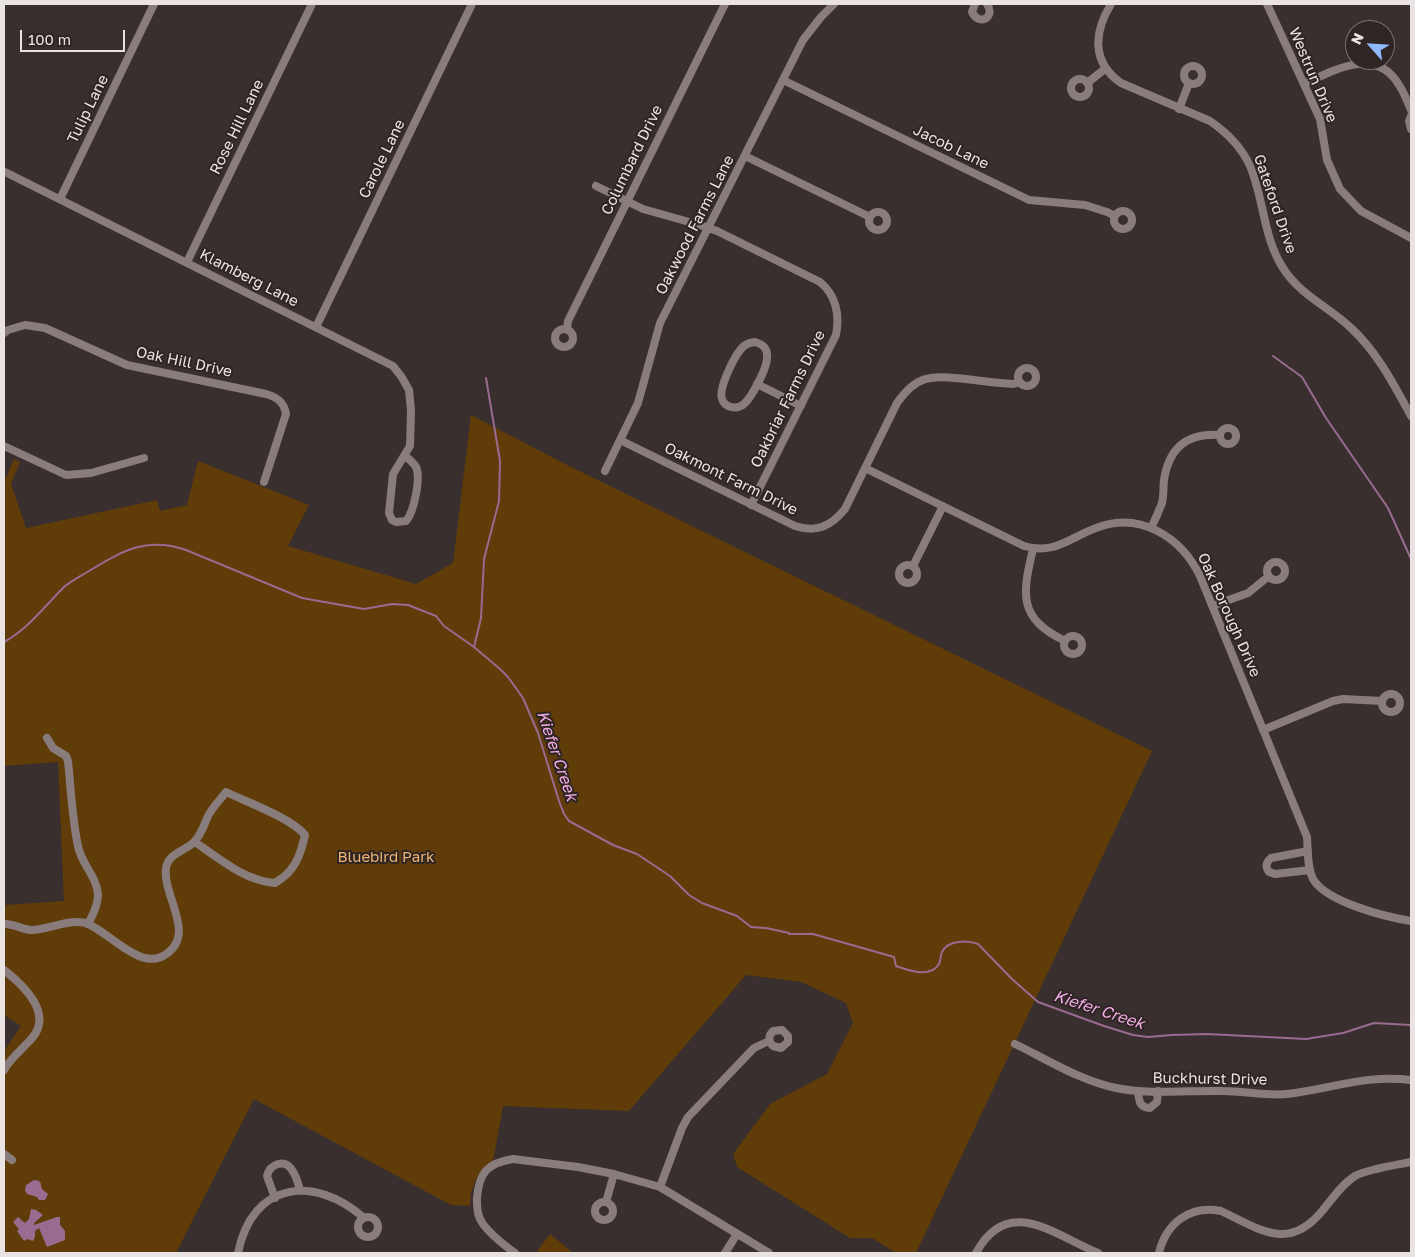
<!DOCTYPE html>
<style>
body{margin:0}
#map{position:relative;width:1415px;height:1257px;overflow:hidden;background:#392f2e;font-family:"Golos Text",sans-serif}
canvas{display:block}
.frame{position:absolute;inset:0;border:5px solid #eae3e3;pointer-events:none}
.north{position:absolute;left:1345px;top:20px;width:50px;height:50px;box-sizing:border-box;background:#2e2524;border:1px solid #797170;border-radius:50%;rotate:296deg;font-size:14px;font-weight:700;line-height:20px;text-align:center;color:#eae3e3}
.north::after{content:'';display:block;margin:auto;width:18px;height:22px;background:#8fb8fd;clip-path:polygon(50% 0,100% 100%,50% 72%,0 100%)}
.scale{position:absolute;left:20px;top:30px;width:105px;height:22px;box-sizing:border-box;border:2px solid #eae3e3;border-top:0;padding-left:6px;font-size:15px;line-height:18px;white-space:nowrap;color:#eae3e3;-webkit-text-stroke:4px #2e2524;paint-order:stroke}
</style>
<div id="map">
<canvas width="1415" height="1257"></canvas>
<div class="frame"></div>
<div class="north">N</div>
<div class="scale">100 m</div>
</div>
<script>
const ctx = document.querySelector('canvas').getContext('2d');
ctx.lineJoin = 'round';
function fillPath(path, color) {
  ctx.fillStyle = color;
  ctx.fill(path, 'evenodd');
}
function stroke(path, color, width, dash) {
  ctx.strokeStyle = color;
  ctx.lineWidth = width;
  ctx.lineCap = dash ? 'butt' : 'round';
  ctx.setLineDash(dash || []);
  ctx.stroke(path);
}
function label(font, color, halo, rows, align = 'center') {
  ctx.font = font + ' "Golos Text",sans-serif';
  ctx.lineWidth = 4;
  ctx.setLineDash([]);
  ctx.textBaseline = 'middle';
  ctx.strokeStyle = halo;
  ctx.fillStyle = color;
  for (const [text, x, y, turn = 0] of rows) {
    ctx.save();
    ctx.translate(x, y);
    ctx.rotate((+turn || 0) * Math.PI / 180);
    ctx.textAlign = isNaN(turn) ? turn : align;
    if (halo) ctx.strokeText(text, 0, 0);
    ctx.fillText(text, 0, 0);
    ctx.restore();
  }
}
fillPath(new Path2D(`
 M471,415l96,50 585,286 -236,502h-20l-24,-15h-22l-113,-71 -4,-13 37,-50 57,-30 26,-51 -7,-20 -45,-21 -55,-7 -117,136 -126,-5 -10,56 -17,17 -5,14 -1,13 -19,-1 -197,-106 -78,154h-172v-202l17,-25 -17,-11v-110l60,-4 -6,-139 -54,4v-284l10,-23 6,3 -9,22 15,44 131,-28 3,11 27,-6 11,-44 111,44 -21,41 128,38 37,-21z
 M550,1234l23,19h-37z`), '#5f3c08');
fillPath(new Path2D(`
 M34,1180c10,1 5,5 9,10 1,1 3,2 5,4l-3,6h-6l-2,-3 -10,-3 -2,-4 1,-5z
 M31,1209l5,1 7,5 -9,8v2l23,-8h3v8l5,6v9l-18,7 -8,-19 -4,3v6l-2,4 -6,-2 -3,2 -7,-10 2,-2 -6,-7 5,-5 7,6 4,-4z`), '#9a6b91');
stroke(new Path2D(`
 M1273,356l29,21 24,41 62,90 23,51
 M4,642c24,-13 40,-35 59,-54 7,-7 18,-12 26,-17 33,-20 58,-35 97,-21l116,48 62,11 28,-5 16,1 28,11 8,10 30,21 26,22 8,8 15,21 15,35 21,68 5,13 5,7 44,24 24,9 33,22 19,19 13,8 35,13 14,11 15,1 23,5v1h24l81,23 2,9c12,4 34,13 43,-2 2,-4 1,-8 3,-12 6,-12 25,-12 36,-8l34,35 26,23 66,24 29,9 15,2 24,-2 35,-1 99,5 37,-6 31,-10 37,2
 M474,647l7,-29 3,-59 15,-58 1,-40 -14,-83`), '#9a6b91', 2);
stroke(new Path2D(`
 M975,4l-3,8c7,15 24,5 15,-8
 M1111,4c-17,28 -20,58 10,79l89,38c16,11 32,27 40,45 14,33 13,71 33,102 17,27 46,39 68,60 27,25 43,57 60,88
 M1267,4l53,115 7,41 13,29 21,22 50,27
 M1184 75a9 9 0 1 1 18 0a9 9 0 1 1-18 0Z
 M1071 88a9 9 0 1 1 18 0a9 9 0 1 1-18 0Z
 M783,80l246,120 56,5 22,7 8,4
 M1087,83l18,-14
 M1304,84c30,-14 72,-38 95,1 5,7 8,16 12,25
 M1179,109l10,-26
 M1411,116l-2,5 2,8
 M745,156l125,61
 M5,172l388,194 8,10 8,14 2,20 -1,36 -17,28 -4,39 3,7 4,2 10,-1c8,-9 15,-43 10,-54 -3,-5 -7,-8 -11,-11
 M596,186l47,23 57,16 17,6 103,51c16,13 20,33 16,53l-85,170
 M60,199l94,-195
 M1114 220a9 9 0 1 1 18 0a9 9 0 1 1-18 0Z
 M869 221a9 9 0 1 1 18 0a9 9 0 1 1-18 0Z
 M187,262l125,-258
 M316,327l156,-323
 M555 338a9 9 0 1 1 18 0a9 9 0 1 1-18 0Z
 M567,330l1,-9 157,-317
 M4,333l4,-3 17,-5 20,3 82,37 139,29c11,3 18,8 20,20l-22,68
 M755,342c7,2 12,5 12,13 2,10 -15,42 -23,49 -7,6 -19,4 -22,-5 -4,-10 12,-42 19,-50 4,-5 8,-6 14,-7z
 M1018 377a9 9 0 1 1 18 0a9 9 0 1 1-18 0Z
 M757,384l44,22
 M1220 436a8 8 0 1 1 16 0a8 8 0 1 1-16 0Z
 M620,440l175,86c22,7 36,0 50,-17l52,-106c21,-30 35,-27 69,-24 15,2 31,4 47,5l7,-2
 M4,446l62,29 25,-2 53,-15
 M865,468l159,78c30,9 45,-8 72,-18 44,-17 85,9 104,48l107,261c1,14 0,30 6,42 13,23 73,38 98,42
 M605,471l33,-68 22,-80 143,-283 18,-23 13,-13
 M1151,528c4,-8 8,-17 11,-25 2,-8 1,-15 2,-23 5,-32 23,-47 55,-45
 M1033,549c-11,46 -15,69 32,92
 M1267 571a9 9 0 1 1 18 0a9 9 0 1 1-18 0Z
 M899 574a9 9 0 1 1 18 0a9 9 0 1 1-18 0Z
 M913,566l30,-60
 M1212,606l36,-13 21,-17
 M1064 645a9 9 0 1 1 18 0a9 9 0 1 1-18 0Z
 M1382 703a9 9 0 1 1 18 0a9 9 0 1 1-18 0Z
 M1263,730l70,-29 10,-2 39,2
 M47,738l6,10 13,8 2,5c3,28 4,57 10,85 3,18 19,30 20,49 0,10 -5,20 -10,29
 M1308,851l-37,7c-5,4 -6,9 -2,14l6,2 35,-4
 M4,924c8,-1 17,5 26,6 18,1 42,-14 60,-5 20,9 50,44 73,31 36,-20 -1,-60 3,-88 2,-14 18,-17 27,-25 8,-7 11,-18 15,-27 4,-8 12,-16 18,-24 21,10 65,26 79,43 -5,22 -10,36 -30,48 -30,-2 -57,-25 -80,-41
 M4,970c18,14 50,43 28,68 -9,11 -21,19 -28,32
 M1015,1044c33,16 66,37 101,44 35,7 72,2 107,3 21,0 43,5 64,3 43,-5 80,-20 124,-14
 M1138,1091c1,9 1,17 12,17l7,-6 1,-11
 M4,1154l8,6
 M660,1187l22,-59 6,-11 66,-69 15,-7 1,-6 3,-4 9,-1 6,6v6l-7,6 -8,-2 -4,-5
 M275,1198l-8,-22c3,-12 18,-18 25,-6 4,5 6,13 8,20
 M595 1211a9 9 0 1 1 18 0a9 9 0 1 1-18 0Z
 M606,1202l8,-28
 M358 1227a10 10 0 1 1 20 0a10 10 0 1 1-20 0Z
 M238,1253c14,-71 76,-79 126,-35
 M515,1253c-11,-8 -24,-18 -32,-29 -6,-8 -6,-17 -6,-26 2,-25 10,-35 36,-39l65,8 36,7 46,13 109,66
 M725,1253l12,-19
 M976,1253c32,-59 78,-18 122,0
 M1159,1253c7,-30 31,-48 62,-42 40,19 68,41 102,-1 10,-12 19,-26 32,-34 13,-7 41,-11 56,-14`), '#887c7c', 8);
label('15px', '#eae3e3', '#2e2524', [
 ["Westrun Drive",1313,75,67],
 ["Tulip Lane",88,109,-64],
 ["Rose Hill Lane",237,127,-64],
 ["Jacob Lane",951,147,26],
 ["Carole Lane",382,159,-64],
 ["Columbard Drive",632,160,-64],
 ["Gateford Drive",1275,204,71],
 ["Oakwood Farms Lane",695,225,-63],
 ["Klamberg Lane",249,278,27],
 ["Oak Hill Drive",184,362,12],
 ["Oakbriar Farms Drive",788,399,-64],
 ["Oakmont Farm Drive",731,479,26],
 ["Oak Borough Drive",1229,615,66],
 ["Buckhurst Drive",1210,1079,1]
]);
label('15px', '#efb570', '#2e2524', [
 ["Bluebird Park",386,857]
]);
label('italic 16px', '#f1abe4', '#2e2524', [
 ["Kiefer Creek",557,756,71],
 ["Kiefer Creek",1099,1010,18]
]);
</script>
